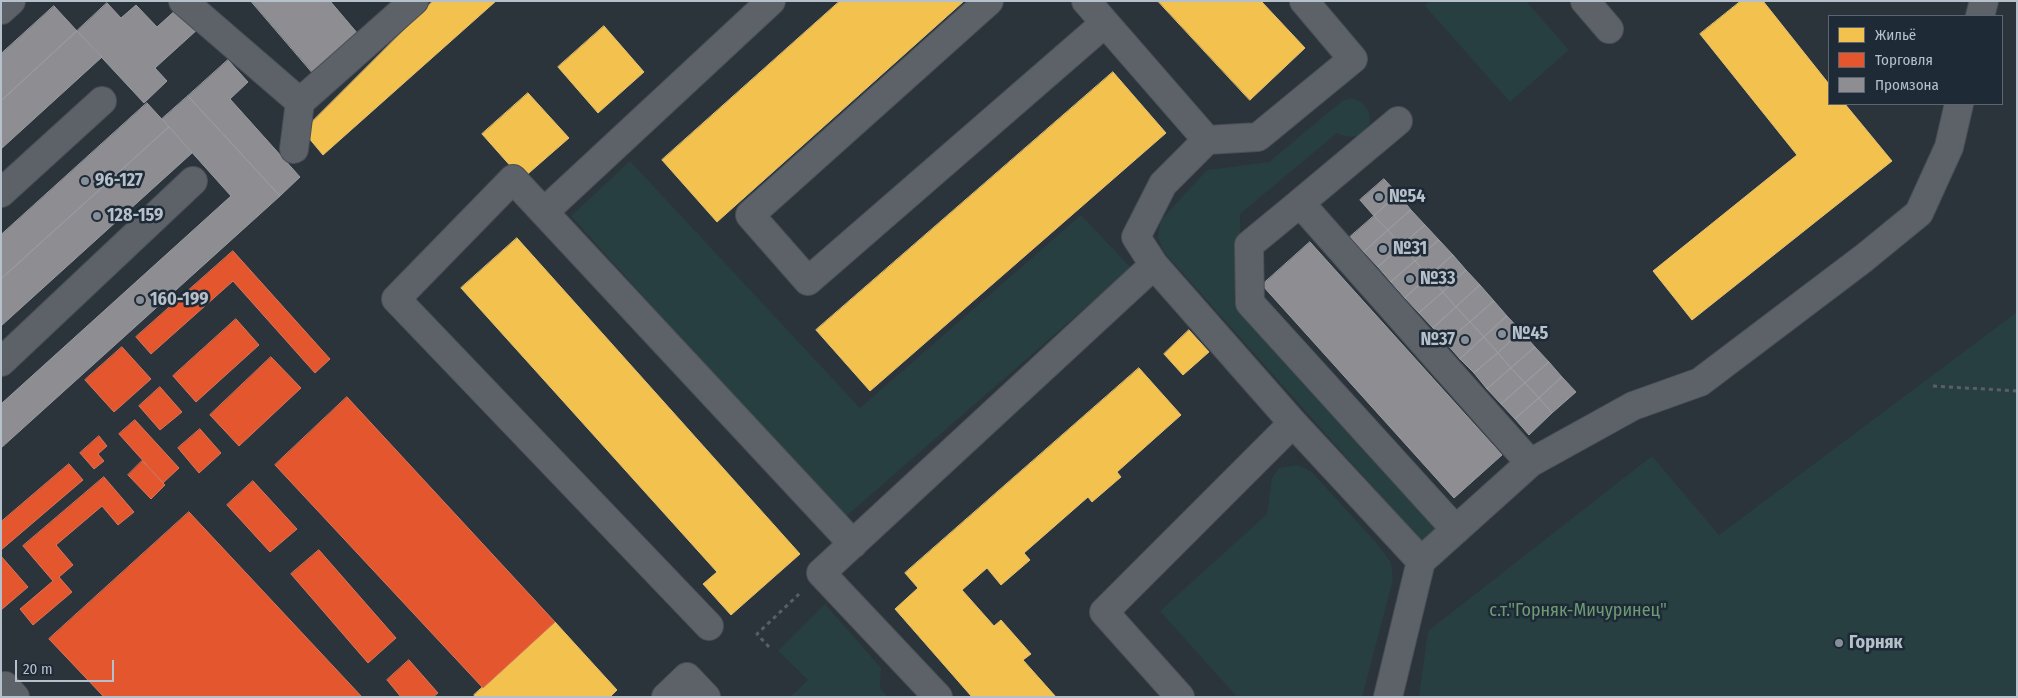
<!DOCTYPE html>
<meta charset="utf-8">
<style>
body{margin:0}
#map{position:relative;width:2018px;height:698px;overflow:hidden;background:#2b333b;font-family:"Fira Sans Condensed",sans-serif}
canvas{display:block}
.frame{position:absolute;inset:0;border:2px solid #b6c0cb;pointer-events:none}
.legend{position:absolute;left:1828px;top:15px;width:175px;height:90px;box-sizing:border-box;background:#1e2a36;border:1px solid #5b6672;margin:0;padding:6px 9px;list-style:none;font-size:15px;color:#b6c0cb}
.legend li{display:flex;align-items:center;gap:10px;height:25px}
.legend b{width:25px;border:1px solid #5b6672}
.scale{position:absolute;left:15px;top:660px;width:99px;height:22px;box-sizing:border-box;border:2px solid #b6c0cb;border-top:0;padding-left:6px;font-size:15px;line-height:18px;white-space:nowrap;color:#b6c0cb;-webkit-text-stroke:4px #1e2a36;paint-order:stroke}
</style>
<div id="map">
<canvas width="2018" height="698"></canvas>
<div class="frame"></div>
<ul class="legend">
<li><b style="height:14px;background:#f2c14e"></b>Жильё</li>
<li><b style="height:14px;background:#e4572e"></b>Торговля</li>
<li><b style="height:14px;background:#8d8d92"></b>Промзона</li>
</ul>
<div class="scale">20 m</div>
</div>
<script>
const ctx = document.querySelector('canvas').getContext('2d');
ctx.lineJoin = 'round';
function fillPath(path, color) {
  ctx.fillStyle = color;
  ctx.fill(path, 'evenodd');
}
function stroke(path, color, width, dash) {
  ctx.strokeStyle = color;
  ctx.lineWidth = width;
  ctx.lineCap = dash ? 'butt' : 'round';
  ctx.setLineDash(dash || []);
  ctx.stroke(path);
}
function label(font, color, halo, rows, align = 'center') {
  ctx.font = font + ' "Fira Sans Condensed",sans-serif';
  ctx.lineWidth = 5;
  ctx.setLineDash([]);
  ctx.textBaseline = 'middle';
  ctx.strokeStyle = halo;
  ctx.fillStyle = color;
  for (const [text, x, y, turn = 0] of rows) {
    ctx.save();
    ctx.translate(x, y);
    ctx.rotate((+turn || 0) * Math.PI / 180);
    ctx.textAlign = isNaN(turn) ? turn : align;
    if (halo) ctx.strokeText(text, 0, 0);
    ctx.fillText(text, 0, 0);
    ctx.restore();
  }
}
fillPath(new Path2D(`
 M1430,1h96l43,49 -59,52 -85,-96z
 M1352,98c32,10 17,51 -15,35l-97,81 1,91 196,218v10l-8,7h-9l-257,-289 -5,-14 3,-17 46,-50 62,-8 73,-61z
 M630,161l230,247 221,-193 50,53 -288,251 -272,-303z
 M2017,312v385h-598l9,-66 224,-175 67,79z
 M1298,465l14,7 68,75 11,16 2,17 -31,117h-125l-77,-86 107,-97 5,-36 7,-10z
 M825,604l56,64 -1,20 8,9h-98l18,-17 -30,-29z`), '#283f41');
const homes = new Path2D(`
 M433,1h63l-173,154 -20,-24z
 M840,1h124l-247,221 -55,-62z
 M1158,1h103l44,47 -55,52z
 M1741,1h22l66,83v20h16l47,57 -200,159 -39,-49 144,-116 -97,-121z
 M604,26l40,46 -46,41 -40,-46z
 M1113,72l53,61 -296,258 -54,-61z
 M528,93l41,45 -47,41 -40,-45z
 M517,238l283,316 -69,61 -28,-31 14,-12 -256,-284z
 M1189,330l20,22 -26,23 -19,-21z
 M1139,368l42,47 -64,57 4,5 -29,25 -4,-5 -64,56 6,7 -29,25 -14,-17 -25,22 32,36 7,-6 30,34 -8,6 33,37h-84l-77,-88 23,-21 -13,-15z
 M555,622l62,68 -7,7h-135l-1,-2z`);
fillPath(homes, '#f2c14e');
stroke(homes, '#e0c174', 1);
const shops = new Path2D(`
 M233,251l97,108 -15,14 -82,-92 -82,73 -15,-17z
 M236,319l23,26 -63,57 -23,-26z
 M122,347l29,32 -37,33 -29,-32z
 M271,357l30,31 -62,58 -29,-31z
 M160,387l22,25 -22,18 -21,-24z
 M347,397l208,225 -72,66 -208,-223z
 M135,420l44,48 -16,15 -44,-49z
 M200,429l21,24 -22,20 -21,-25z
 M99,436l8,10 -9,8 6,7 -10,8 -14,-16z
 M142,461l23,24 -14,14 -23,-24z
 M69,464l14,16 -82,70v-28z
 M104,477l30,35 -16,13 -16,-19 -46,39 17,20 -14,12 13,15 -39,33 -13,-16 33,-28 -30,-35z
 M253,481l44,48 -27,23 -43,-47z
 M189,512l173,185h-258l-55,-58z
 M319,550l77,88 -28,25 -77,-89z
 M1,556l27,31 -27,23z
 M409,660l29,33 -5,4h-32l-14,-17z`);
fillPath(shops, '#e4572e');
stroke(shops, '#d6765d', 1);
const industry = new Path2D(`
 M251,1h79l28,33 -46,38z
 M107,3l14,15 15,-13 21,22 21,-19 20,21 -43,39 12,13 -23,22 -67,-72z
 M54,6l23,25 -76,70v-47z
 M77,31l25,26 -101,92v-48z
 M228,60l20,22 -18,17 70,78 -20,19 -92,-100z
 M188,96l92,100 -279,252v-44l230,-208 -69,-77z
 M147,103l22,24 -168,152v-44z
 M169,127l23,26 -191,173v-47z
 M1384,179l14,15 -24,22 -14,-16z
 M1398,194l13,16 -23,20 -14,-14z
 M1411,210l14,15 -24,21 -13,-16z
 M1374,216l14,14 -24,22 -14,-15z
 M1425,225l14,15 -24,21 -14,-15z
 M1388,230l13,16 -23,21 -14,-15z
 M1439,240l14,15 -24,21 -14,-15z
 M1310,242l192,213 -48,43 -192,-213z
 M1401,246l14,15 -24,21 -13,-15z
 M1453,255l13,15 -23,22 -14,-16z
 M1415,261l14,15 -24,22 -14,-16z
 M1466,270l14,15 -24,22 -13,-15z
 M1429,276l14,16 -24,21 -14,-15z
 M1480,285l14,16 -24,21 -14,-15z
 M1443,292l13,15 -23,21 -14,-15z
 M1494,301l13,15 -23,21 -14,-15z
 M1456,307l14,15 -24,21 -13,-15z
 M1507,316l14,15 -23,22 -14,-16z
 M1470,322l14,15 -24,22 -14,-16z
 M1521,331l14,16 -24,21 -13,-15z
 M1484,337l14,16 -24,20 -14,-14z
 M1535,347l14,15 -24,21 -14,-15z
 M1498,353l13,15 -24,21 -13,-16z
 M1549,362l13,15 -23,21 -14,-15z
 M1511,368l14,15 -24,21 -14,-15z
 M1562,377l14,15 -24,21 -13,-15z
 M1525,383l14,15 -24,21 -14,-15z
 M1539,398l13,15 -23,22 -14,-16z`);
fillPath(industry, '#8d8d92');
stroke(industry, '#999ca3', 1);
const minor = new Path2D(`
 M183,1l117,101
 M989,1l-239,214 58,66 297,-258
 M1086,1l121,139 -44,44 -27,53 18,28 139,158 128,138
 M1585,1l24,28
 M1,10l10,-9
 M1980,16l4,-15
 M1398,121l-98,82 230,260
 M1207,140l51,-3 95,-78 -49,-58
 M294,149l6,-47 114,-101
 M1,193l101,-92
 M1300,203l-51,42 1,58 206,227
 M544,212l227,-211
 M1,362l192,-181
 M709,626l-313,-327 117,-120 340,365
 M1,689l4,-3 10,11
 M666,697l21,-20 19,20
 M938,697l-117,-124 333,-308
 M1180,697l-76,-85 189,-189
 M1388,697l33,-136 109,-98 103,-57 67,-24 164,-124 55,-45 30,-66 10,-43`);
stroke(minor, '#494f55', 30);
stroke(new Path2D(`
 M1933,386l84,5
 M769,647l-12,-13 42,-40`), '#596065', 3, [4, 4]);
stroke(minor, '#5c6268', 28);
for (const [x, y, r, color] of [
 [85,181,5,"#858f99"],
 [1379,197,5,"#858f99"],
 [97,216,5,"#858f99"],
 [1383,249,5,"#858f99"],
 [1410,279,5,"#858f99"],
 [140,300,5,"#858f99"],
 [1502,334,5,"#858f99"],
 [1465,340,5,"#858f99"],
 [1839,643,5,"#858f99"]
]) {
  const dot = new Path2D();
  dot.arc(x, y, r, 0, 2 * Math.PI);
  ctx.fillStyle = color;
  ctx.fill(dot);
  stroke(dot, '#1e2a36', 2);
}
label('bold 18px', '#b6c0cb', '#1e2a36', [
 ["96-127",95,181],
 ["№54",1389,197],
 ["128-159",107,216],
 ["№31",1393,249],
 ["№33",1420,279],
 ["160-199",150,300],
 ["№45",1512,334],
 ["№37",1455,340,"right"],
 ["Горняк",1849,643]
], 'left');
label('18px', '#6d9c74', '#1e2a36', [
 ["с.т.\"Горняк-Мичуринец\"",1578,611]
]);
</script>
